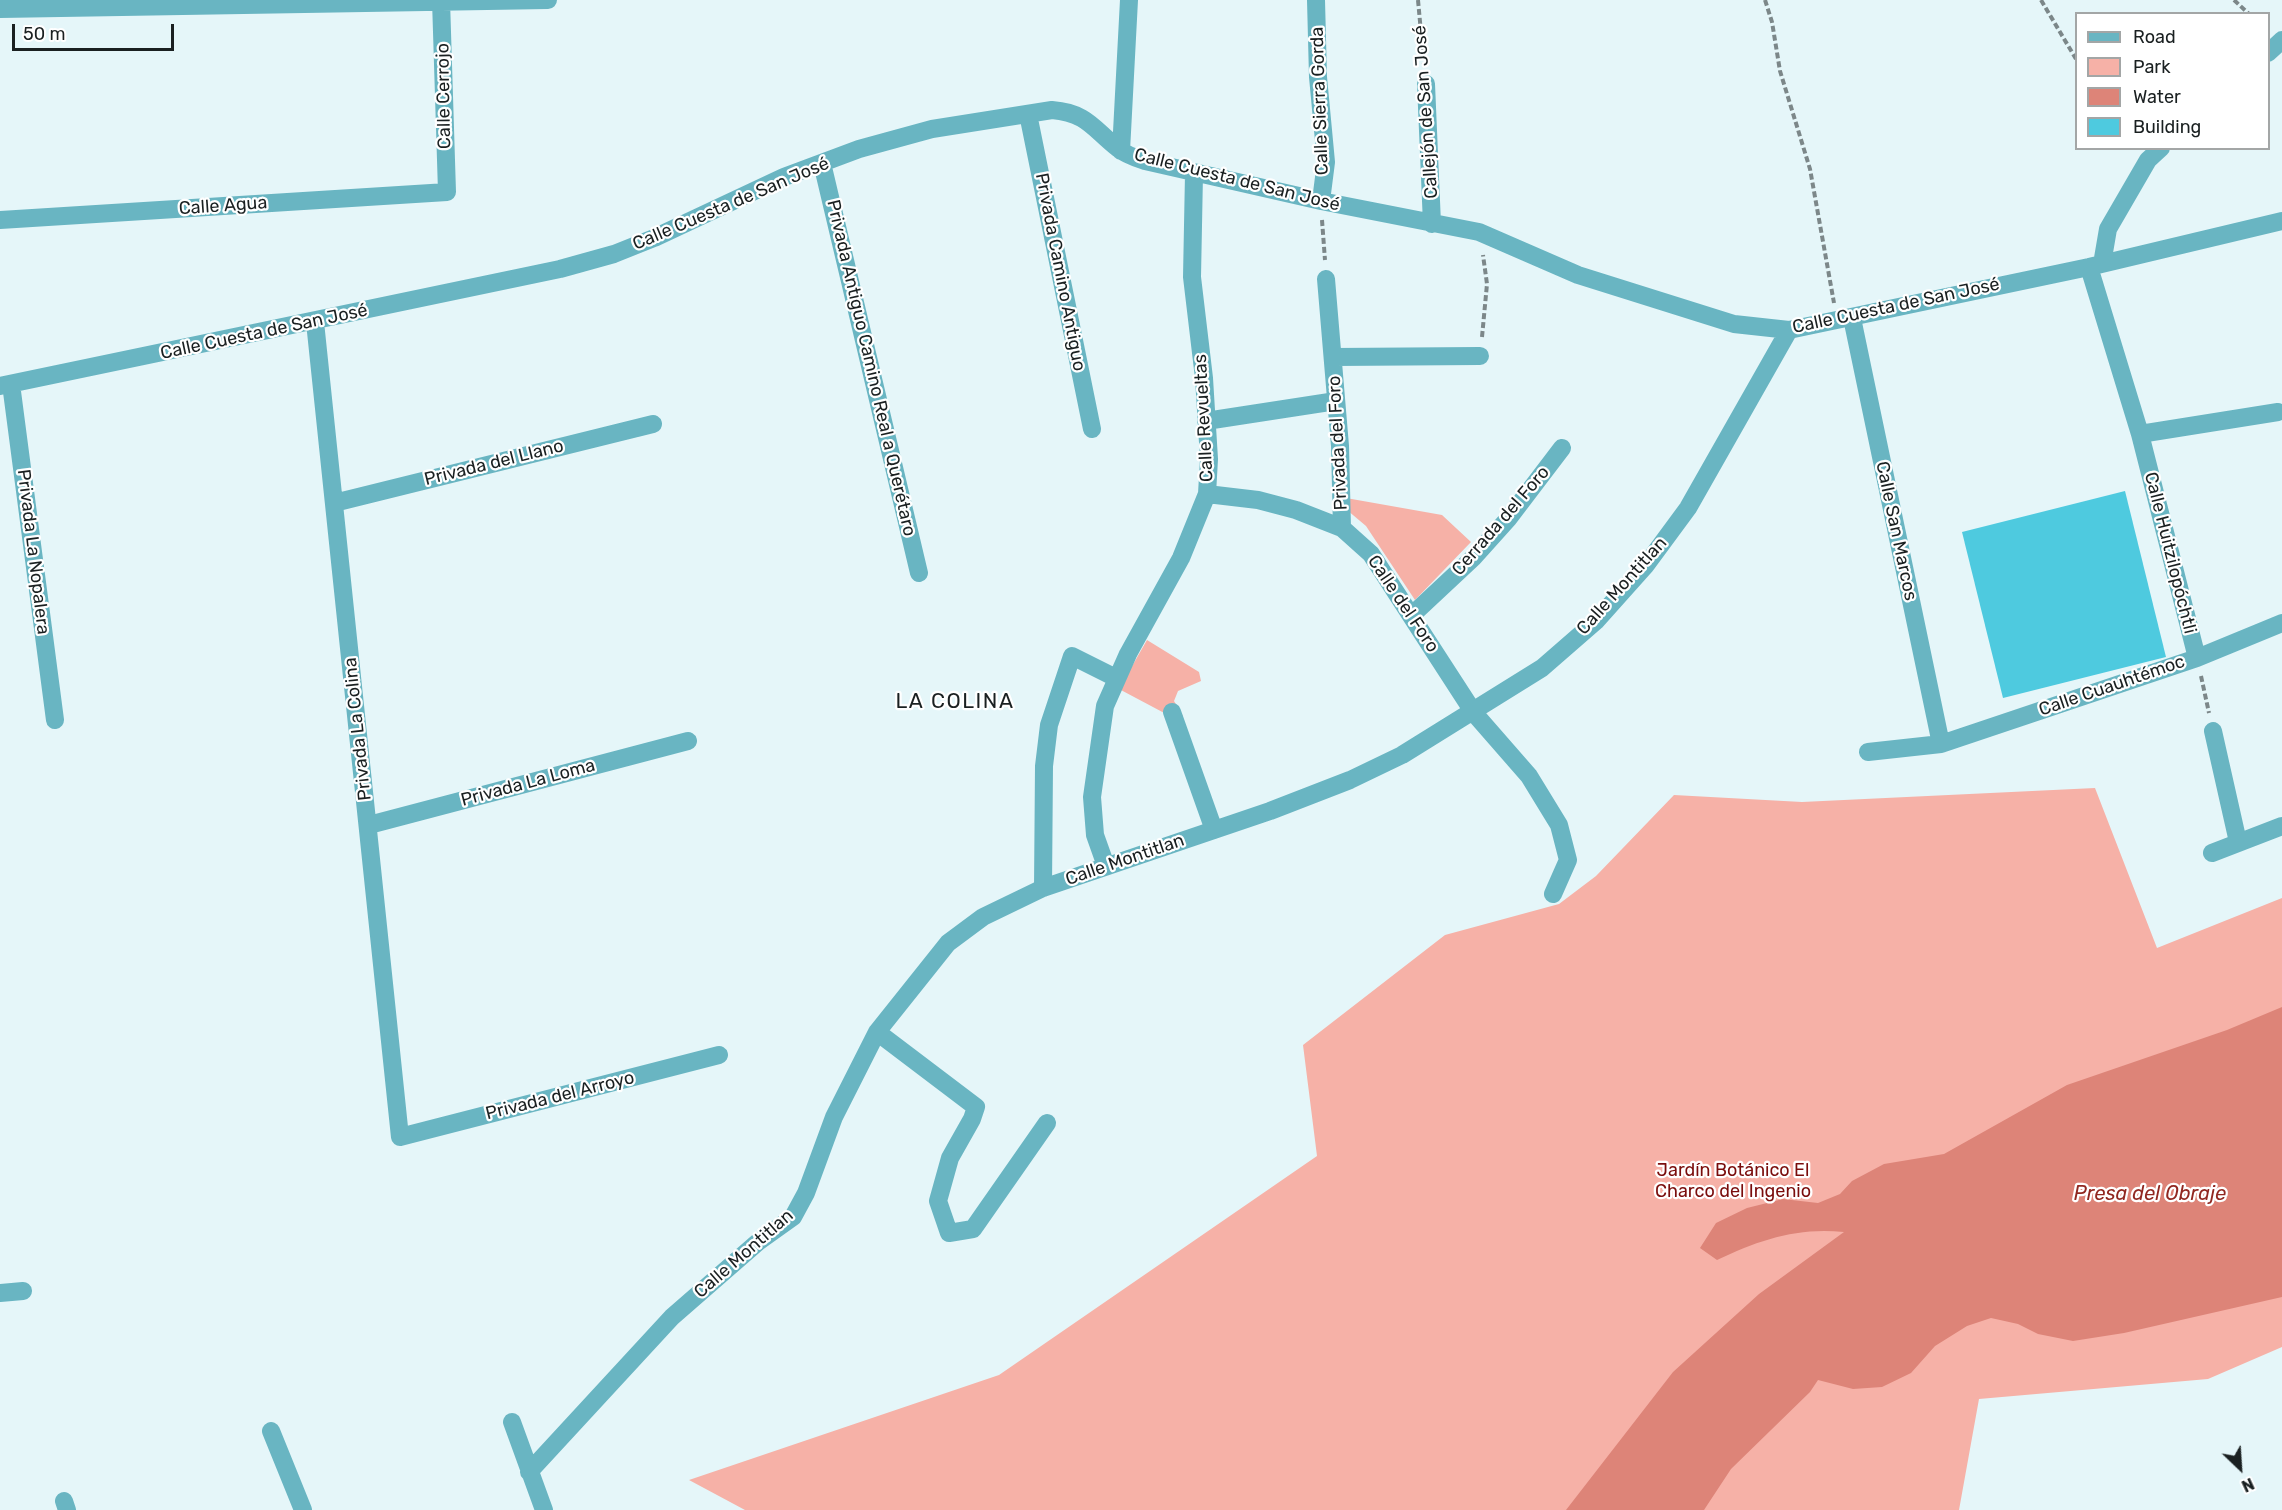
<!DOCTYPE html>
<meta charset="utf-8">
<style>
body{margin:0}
#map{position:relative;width:2282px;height:1510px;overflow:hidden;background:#e5f6f9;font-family:Rubik,sans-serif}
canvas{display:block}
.legend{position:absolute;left:2075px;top:12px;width:195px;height:138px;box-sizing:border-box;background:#fff;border:2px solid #a3a6a6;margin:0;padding:8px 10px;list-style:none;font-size:18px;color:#1a2021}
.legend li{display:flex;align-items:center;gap:12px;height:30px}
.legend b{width:30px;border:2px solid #a3a6a6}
.north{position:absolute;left:2210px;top:1438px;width:60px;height:60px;-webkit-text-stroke:4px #fff;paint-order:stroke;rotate:155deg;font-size:16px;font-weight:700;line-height:24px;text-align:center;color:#1a2021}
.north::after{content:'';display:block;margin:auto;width:21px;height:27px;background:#1a2021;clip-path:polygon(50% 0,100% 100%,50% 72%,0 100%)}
.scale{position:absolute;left:12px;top:24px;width:162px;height:27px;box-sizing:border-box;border:3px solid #1a2021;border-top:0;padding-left:8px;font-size:18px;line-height:21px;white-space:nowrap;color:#1a2021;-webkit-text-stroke:4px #fff;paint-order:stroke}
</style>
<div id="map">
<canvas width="2282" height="1510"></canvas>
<ul class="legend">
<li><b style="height:8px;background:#69b5c2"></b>Road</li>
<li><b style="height:16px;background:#f6b1a7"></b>Park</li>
<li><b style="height:16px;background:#dd8478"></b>Water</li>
<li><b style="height:16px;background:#4ecadf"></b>Building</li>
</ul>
<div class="north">N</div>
<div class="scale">50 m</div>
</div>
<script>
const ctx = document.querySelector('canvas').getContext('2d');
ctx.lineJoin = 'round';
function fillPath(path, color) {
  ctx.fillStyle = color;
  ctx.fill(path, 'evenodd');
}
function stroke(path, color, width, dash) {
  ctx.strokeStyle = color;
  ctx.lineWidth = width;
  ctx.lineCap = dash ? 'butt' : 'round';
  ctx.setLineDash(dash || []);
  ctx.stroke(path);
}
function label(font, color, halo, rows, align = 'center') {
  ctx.font = font + ' Rubik,sans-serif';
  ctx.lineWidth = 4.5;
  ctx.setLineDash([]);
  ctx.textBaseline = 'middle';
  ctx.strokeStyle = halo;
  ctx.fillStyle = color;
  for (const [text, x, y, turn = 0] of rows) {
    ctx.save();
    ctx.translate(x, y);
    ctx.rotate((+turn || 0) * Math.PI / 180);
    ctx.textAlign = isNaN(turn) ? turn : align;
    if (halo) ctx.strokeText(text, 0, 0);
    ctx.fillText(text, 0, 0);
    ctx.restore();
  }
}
fillPath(new Path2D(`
 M1346,498l96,17 29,27 -56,58 -49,-74 -19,-16z
 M1147,640l52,32 2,9 -23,10 -4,10 9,15 -15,-1 -49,-26z
 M2095,788l62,160 125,-50v449l-74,32 -229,20 -20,111h-1214l-56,-30 310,-105 318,-219 -14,-111 142,-110 114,-31 37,-28 78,-81 128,7z`), '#f6b1a7');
fillPath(new Path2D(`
 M2282,1007v290l-158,36 -51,8 -35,-7 -20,-10 -27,-6 -24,8 -32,20 -24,27 -29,14 -29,2 -35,-9 -8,12 -79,77 -27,41h-138l107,-138 86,-78 85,-62c-47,-5 -85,8 -127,28l-17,-12 16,-25 31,-15 36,-9 35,4 22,-9 12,-13 32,-17 60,-10 123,-69 160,-55z`), '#dd8478');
fillPath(new Path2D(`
 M2125,491l41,166 -163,41 -41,-166z`), '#4ecadf');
stroke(new Path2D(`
 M1418,0l6,65
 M1765,0l7,22 8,49 30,98 24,134
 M2041,0l35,59
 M2234,0l15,14
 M1322,220l3,40
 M1482,337l5,-53 -4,-29
 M2201,676l8,37`), '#7c8789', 4, [6, 3]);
stroke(new Path2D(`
 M1316,0l2,77 8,85 -5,39
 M0,9l548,-9
 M2268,53l14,-13
 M1426,84l6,140
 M1028,114l64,315
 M1121,151l8,-151
 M822,163l97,410
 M0,220l447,-28 -6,-192
 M2102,264l6,-35 40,-69 13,-12
 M2089,267l51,167 57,224
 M1326,279l14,167 2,82
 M1852,318l89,426
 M315,322l85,815 319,-82
 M1334,357l146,-1
 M11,384l44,336
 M0,386l560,-117 54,-15 40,-16 130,-61 75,-28 73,-20 120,-19c36,3 41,19 67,39 7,6 17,9 26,12l176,40 158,31 99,43 156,49 55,6 300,-63 193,-46
 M1206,421l130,-20
 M2140,434l138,-22
 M1207,494l51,6 38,10 46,18 29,26 103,159 55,63 30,49 9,35 -15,34
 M334,503l319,-79
 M1411,616l62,-58 35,-39 54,-71
 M1172,712l42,118
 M2213,731l25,111
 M1868,752l73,-8 256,-86 85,-35
 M369,825l319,-84
 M2212,853l70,-27
 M1106,866l-11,-31 -3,-38 13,-91 23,-52 53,-96 26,-64 2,-35 -5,-81 -12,-101 2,-103
 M1043,888l1,-122 5,-41 23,-69 44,22
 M877,1032l99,75 -4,12 -22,39 -12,43 11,32 24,-4 74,-106
 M0,1293l23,-2
 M512,1422l32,88
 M271,1431l32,79
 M529,1472l143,-155 86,-75 35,-25 13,-24 28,-76 43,-85 71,-89 35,-26 60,-29 227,-77 80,-31 52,-25 140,-87 54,-47 50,-56 42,-57 101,-178
 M64,1501l3,9`), '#69b5c2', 18);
label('18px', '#1a2021', '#fff', [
 ["Calle Cerrojo",444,96,-91],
 ["Calle Sierra Gorda",1320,101,-92],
 ["Callejón de San José",1426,112,-94],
 ["Calle Cuesta de San José",1237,180,14],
 ["Calle Cuesta de San José",731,204,-23],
 ["Calle Agua",223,206,-4],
 ["Privada Camino Antiguo",1060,272,79],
 ["Calle Cuesta de San José",1896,306,-12],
 ["Calle Cuesta de San José",264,332,-12],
 ["Privada Antiguo Camino Real a Querétaro",871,368,77],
 ["Calle Revueltas",1204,418,-93],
 ["Privada del Foro",1338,443,-93],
 ["Privada del Llano",494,463,-14],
 ["Cerrada del Foro",1501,521,-49],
 ["Calle San Marcos",1896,531,78],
 ["Privada La Nopalera",33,552,83],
 ["Calle Huitzilopóchtli",2170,553,76],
 ["Calle Montitlan",1622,586,-48],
 ["Calle del Foro",1403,604,56],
 ["Calle Cuauhtémoc",2112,686,-19],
 ["Privada La Colina",358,729,-96],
 ["Privada La Loma",528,783,-15],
 ["Calle Montitlan",1125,860,-19],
 ["Privada del Arroyo",560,1096,-14],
 ["Calle Montitlan",744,1254,-41]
]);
label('18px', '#7a0d0c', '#fff', [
 ["Jardín Botánico El",1733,1171],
 ["Charco del Ingenio",1733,1192]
]);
label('italic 20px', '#912821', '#fff', [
 ["Presa del Obraje",2150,1194]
]);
ctx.letterSpacing = '1.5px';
label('21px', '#1a2021', '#fff', [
 ["LA COLINA",955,702]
]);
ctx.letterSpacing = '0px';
</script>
